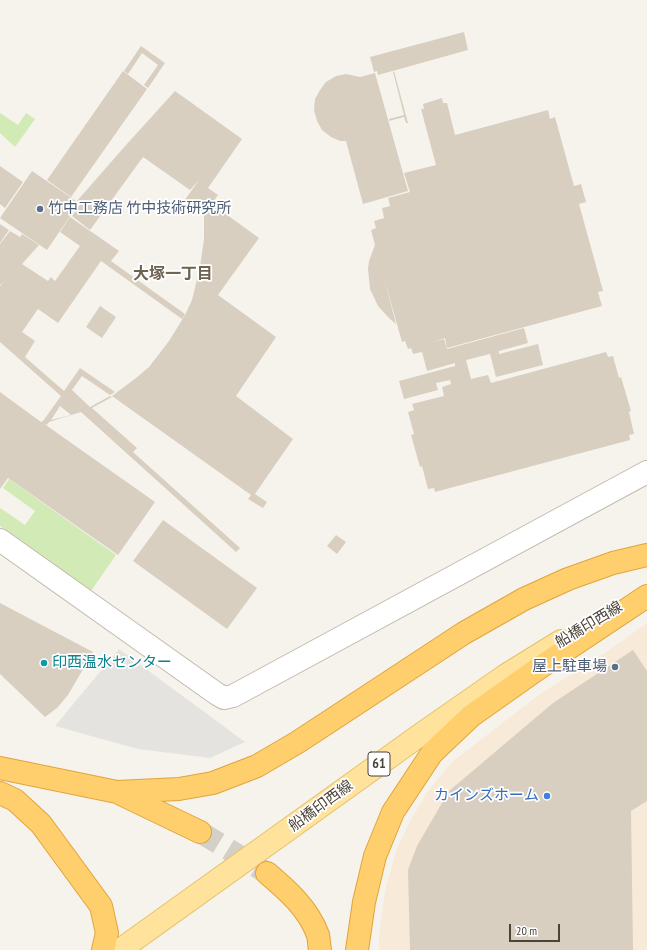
<!DOCTYPE html>
<meta charset="utf-8">
<style>
body{margin:0}
#map{position:relative;width:647px;height:950px;overflow:hidden;background:#f6f3ec;font-family:"PT Sans Narrow",sans-serif}
canvas{display:block}
.scale{position:absolute;left:509px;top:924px;width:51px;height:18px;box-sizing:border-box;border:2px solid #4b4439;border-top:0;padding-left:5px;font-size:12px;line-height:14px;white-space:nowrap;color:#4b4439;-webkit-text-stroke:3px #fff;paint-order:stroke}
</style>
<div id="map">
<canvas width="647" height="950"></canvas>
<div class="scale">20 m</div>
</div>
<script>
const ctx = document.querySelector('canvas').getContext('2d');
ctx.lineJoin = 'round';
function fillPath(path, color) {
  ctx.fillStyle = color;
  ctx.fill(path, 'evenodd');
}
function stroke(path, color, width, dash) {
  ctx.strokeStyle = color;
  ctx.lineWidth = width;
  ctx.lineCap = dash ? 'butt' : 'round';
  ctx.setLineDash(dash || []);
  ctx.stroke(path);
}
function label(font, color, halo, rows, align = 'center') {
  ctx.font = font + ' "PT Sans Narrow","Noto Sans JP",sans-serif';
  ctx.lineWidth = 3.5;
  ctx.setLineDash([]);
  ctx.textBaseline = 'middle';
  ctx.strokeStyle = halo;
  ctx.fillStyle = color;
  for (const [text, x, y, turn = 0] of rows) {
    ctx.save();
    ctx.translate(x, y);
    ctx.rotate((+turn || 0) * Math.PI / 180);
    ctx.textAlign = isNaN(turn) ? turn : align;
    if (halo) ctx.strokeText(text, 0, 0);
    ctx.fillText(text, 0, 0);
    ctx.restore();
  }
}
fillPath(new Path2D(`
 M647,623v327h-268v-14l6,-45 11,-40 15,-32 19,-31 22,-26 88,-68 65,-41z`), '#f7ead8');
fillPath(new Path2D(`
 M0,113l18,12 8,-12 9,6 -20,28 -15,-14z
 M9,479l107,76 -25,36 -91,-65v-18l25,17 10,-14 -32,-23z`), '#d2eab5');
fillPath(new Path2D(`
 M119,649l126,93 -35,16 -72,-9 -83,-23z`), '#e5e3e0');
fillPath(new Path2D(`
 M464,32l4,18 -90,25 -1,-4 -3,1 -4,-15z
 M141,46l24,17 -17,25 -4,-3 14,-20 -16,-12 -14,21 -4,-3z
 M123,71l24,18 -76,108 -24,-17z
 M394,71l14,52h-2l-2,-6 -15,4v-2l15,-4 -11,-43z
 M375,73l33,118 -45,13 -17,-63h-6l-9,-4 -9,-7 -5,-9 -3,-11 1,-11 5,-9 6,-8 10,-6 10,-2 14,3z
 M175,91l67,48 -34,49 10,7 -15,21 -19,-15 15,-21 -9,10 -64,-45z
 M442,98l1,5h4l8,32 93,-25 2,9 5,-2 19,69 7,-2 5,18 -7,2 24,87 -5,1 4,14 -155,42 -2,-10 -12,4 11,-3 3,10 77,-21 4,15 -29,8v3l39,-10 5,21 -47,12 -6,-23 -24,6 5,19 17,-4 3,8 115,-31 2,5 5,-1 6,22 2,-1 10,34 -2,1 5,22 -5,1 1,5 -195,52 -1,-4 -6,1 -6,-23 -2,1 -9,-32 3,-1 -6,-22 6,-2 -2,-6 32,-8 -2,-9 9,-3 -1,-4 -14,3 2,7 -34,9 -5,-18 56,-15v-3l-28,8 -5,-19 -9,2 -2,-6 -3,1 -3,-8 -3,1 -18,-64 12,46 -7,-6 -11,-12 -8,-17 -2,-20 1,-8 6,-16 -4,-15 5,-2 -2,-7 10,-3 -2,-10 8,-2 -2,-8 22,-6 -6,-19 32,-8 -15,-56h3l-1,-5z
 M126,145l17,12 -53,73 -18,-14 9,-13 -4,-2z
 M0,166l23,16 -18,26 -5,-4z
 M32,171l47,32 -32,47 -47,-32z
 M212,204l47,34 -41,57 58,42 -40,59 57,43 -38,55 12,8 -4,6 -15,-9 3,-4 -139,-99 24,-18 13,-11 20,-26 16,-26 7,-15 8,-33 4,-28v-23z
 M70,217l49,34 -8,10 74,53 -3,5 -81,-58 -43,62 -20,-14 -16,23 13,9 -10,16 39,34 16,-23 35,24 -5,3 -28,-19 -10,14 18,17 20,-11 2,1 -20,11 45,40 -4,4 107,96 -4,4 -155,-140 -32,10 -2,3 -4,-2 112,79 -37,53 -110,-77 -8,11v-97l41,30 2,-1 18,-25 -61,-54v-56l4,-4 -4,3v-41l10,-13 10,6 2,-3 17,11 -17,19 26,17 3,-4 4,4 25,-35 -20,-14zM60,406l11,9 -20,5z
 M0,224l9,6 -9,13z
 M100,306l16,11 -14,21 -16,-11z
 M163,520l94,68 -30,41 -94,-68z
 M336,535l10,7 -9,12 -10,-8z
 M0,603l93,49 -25,43 -11,13 -12,9 -45,-43z
 M633,650l14,21v130l-16,10 2,139h-223l-2,-80 9,-24 32,-55 104,-88z`), '#d8cfc1');
stroke(new Path2D(`
 M200,832l67,41`), '#d4d0c8', 22, [22, 11]);
const minor = new Path2D(`
 M0,540l217,154 7,4 9,-2 414,-224`);
const major = new Path2D(`
 M120,950l300,-215 86,-60 55,-34`);
const highway = new Path2D(`
 M0,768l117,24 62,-3 34,-6 44,-17 41,-24 166,-109 60,-34 44,-20 45,-16 34,-8
 M0,793l15,7 26,24 60,82 6,27 -4,17
 M121,794l79,38
 M267,873c20,17 41,35 51,62 1,4 1,10 2,15
 M357,950l7,-48 11,-46 18,-44 39,-59 39,-37 68,-48 108,-72`);
stroke(minor, '#c2bbae', 24);
stroke(major, '#e6c16a', 24);
stroke(highway, '#e0a43c', 24);
stroke(minor, '#fff', 22);
stroke(major, '#ffe39c', 22);
stroke(highway, '#ffcf6e', 22);
for (const [x, y, r, color] of [
 [40,209,4,"#5c6f8a"],
 [44,663,4,"#0f9aa8"],
 [615,667,4,"#5c6f8a"],
 [547,796,4,"#3f7fe0"]
]) {
  const dot = new Path2D();
  dot.arc(x, y, r, 0, 2 * Math.PI);
  ctx.fillStyle = color;
  ctx.fill(dot);
  stroke(dot, '#fff', 1.5);
}
for (const [x, y, w] of [
 [379,764,22]
]) {
  const box = new Path2D();
  box.roundRect(x - w / 2, y - 12, w, 24, 3);
  ctx.fillStyle = '#fff';
  ctx.fill(box);
  stroke(box, '#4b4439', 1);
}
label('bold 14px', '#4b4439', null, [
 ["61",379,764]
]);
label('15px', '#4e5e75', '#fff', [
 ["竹中工務店 竹中技術研究所",48,209],
 ["屋上駐車場",607,667,"right"]
], 'left');
label('15px', '#4b4439', '#fff', [
 ["船橋印西線",589,625,-31],
 ["船橋印西線",321,806,-36]
]);
label('15px', '#0d838f', '#fff', [
 ["印西温水センター",52,663]
], 'left');
label('15px', '#366cbe', '#fff', [
 ["カインズホーム",539,796]
], 'right');
label('bold 16px', '#6e6250', '#fff', [
 ["大塚一丁目",173,274]
]);
</script>
